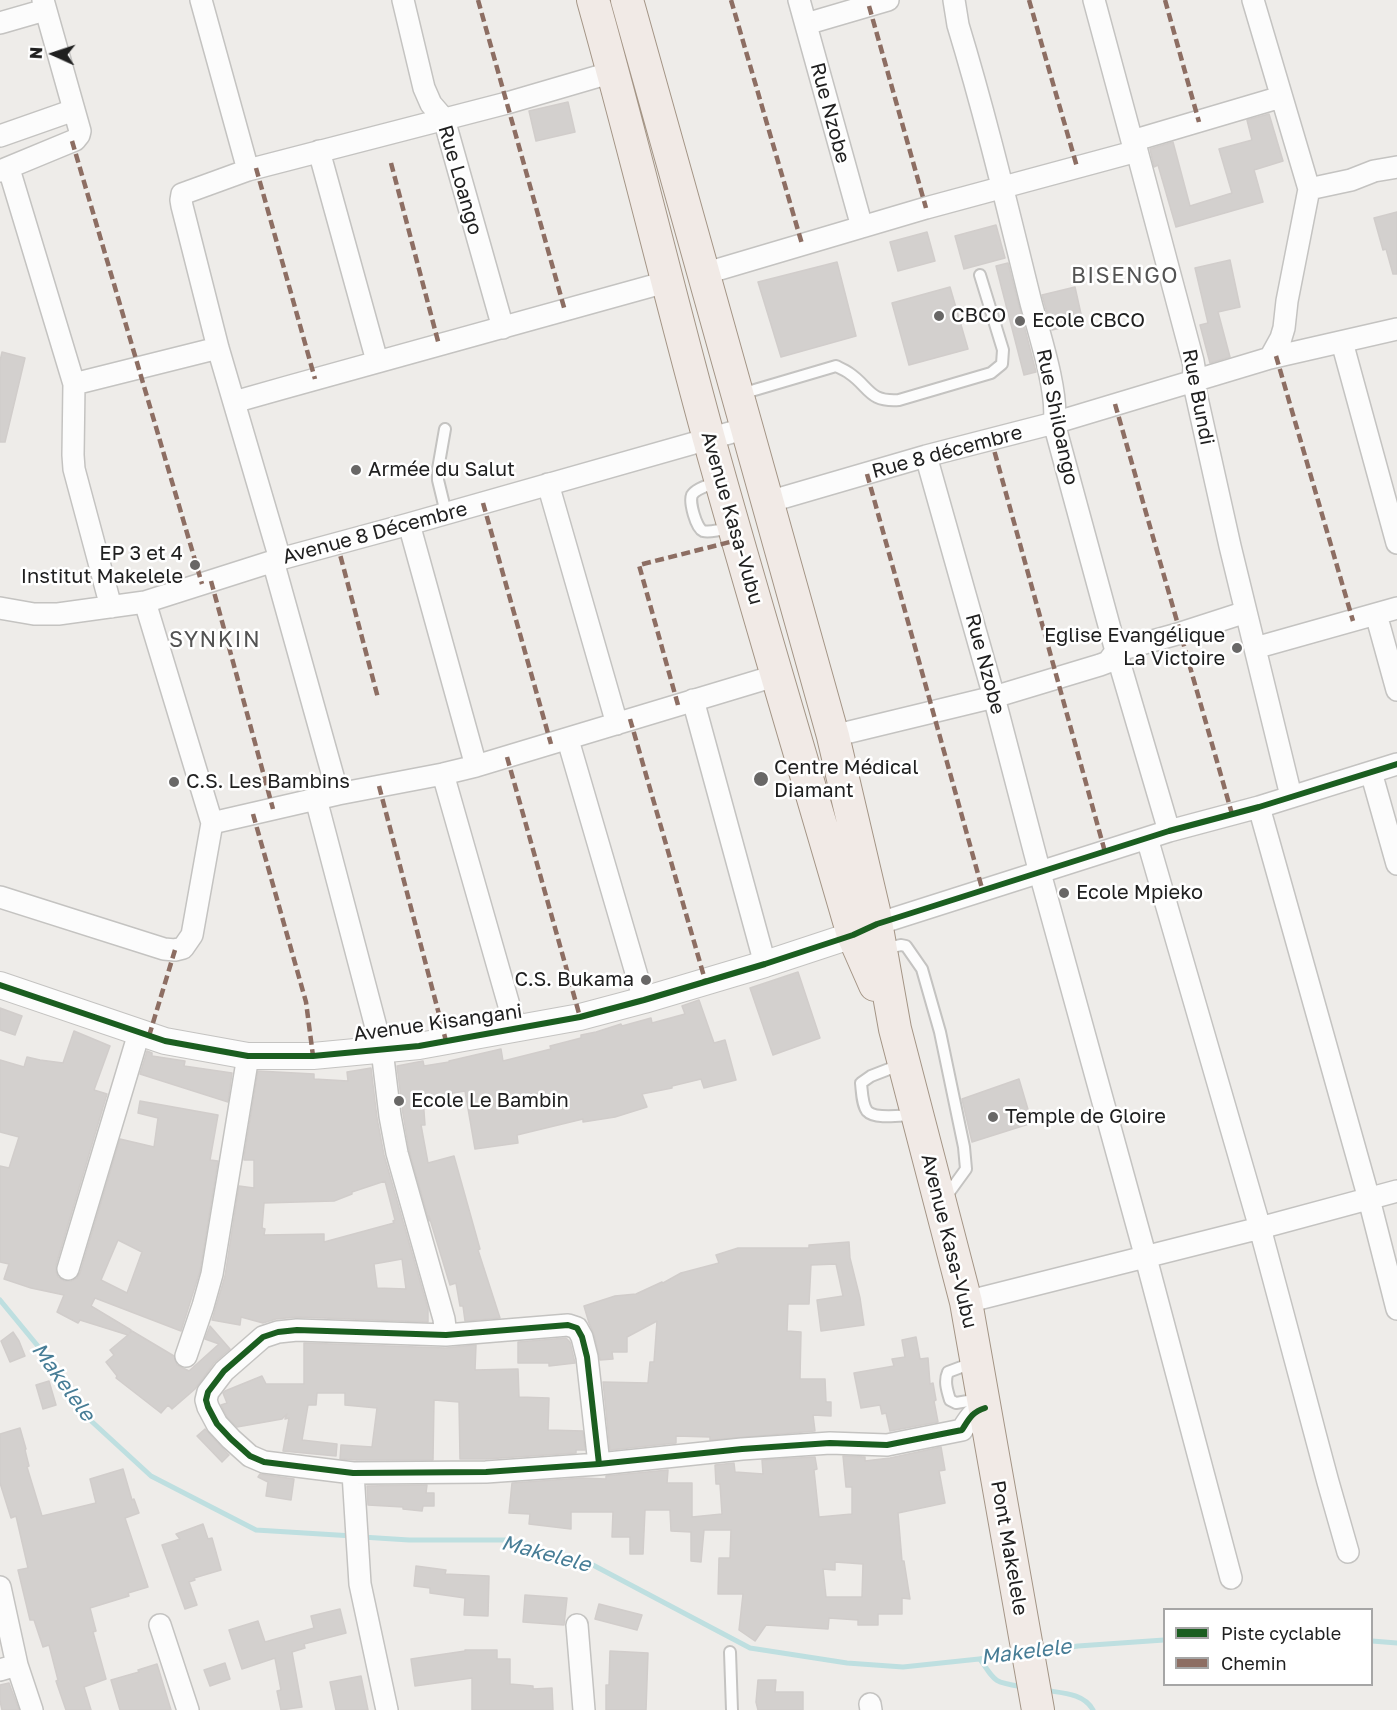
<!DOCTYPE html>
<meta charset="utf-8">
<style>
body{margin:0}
#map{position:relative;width:1397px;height:1710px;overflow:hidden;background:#eeece9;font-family:"Golos Text",sans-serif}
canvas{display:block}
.legend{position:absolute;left:1163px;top:1608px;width:210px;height:78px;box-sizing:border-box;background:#fff;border:2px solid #a6a6a6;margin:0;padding:8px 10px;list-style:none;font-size:18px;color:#202020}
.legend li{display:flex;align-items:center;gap:12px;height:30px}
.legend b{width:30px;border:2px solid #a6a6a6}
.north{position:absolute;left:24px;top:24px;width:60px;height:60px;-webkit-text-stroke:4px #fff;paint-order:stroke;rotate:273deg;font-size:16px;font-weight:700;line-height:24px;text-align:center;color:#202020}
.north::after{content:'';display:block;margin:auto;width:21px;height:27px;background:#202020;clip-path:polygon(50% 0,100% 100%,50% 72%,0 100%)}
</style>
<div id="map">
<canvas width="1397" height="1710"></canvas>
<ul class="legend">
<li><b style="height:8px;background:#1b5e20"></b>Piste cyclable</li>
<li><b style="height:8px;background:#8d6e63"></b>Chemin</li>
</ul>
<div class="north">N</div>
</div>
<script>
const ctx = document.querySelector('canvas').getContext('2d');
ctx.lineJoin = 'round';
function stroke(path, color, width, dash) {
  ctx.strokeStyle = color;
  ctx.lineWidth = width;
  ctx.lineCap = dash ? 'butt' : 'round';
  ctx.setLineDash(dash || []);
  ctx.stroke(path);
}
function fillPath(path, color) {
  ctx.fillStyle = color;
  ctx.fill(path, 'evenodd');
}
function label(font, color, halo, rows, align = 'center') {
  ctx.font = font + ' "Golos Text",sans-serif';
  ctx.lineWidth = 5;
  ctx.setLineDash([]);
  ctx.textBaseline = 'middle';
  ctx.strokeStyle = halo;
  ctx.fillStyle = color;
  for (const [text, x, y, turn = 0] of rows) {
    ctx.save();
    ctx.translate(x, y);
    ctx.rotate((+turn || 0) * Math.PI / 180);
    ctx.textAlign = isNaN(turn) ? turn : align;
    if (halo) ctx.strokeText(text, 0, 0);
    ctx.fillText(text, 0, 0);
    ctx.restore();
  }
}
stroke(new Path2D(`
 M0,1300l51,62 38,57 62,57 105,54 97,6
 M362,1537l47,3h98l84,24 159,84 97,15 56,4 114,-12
 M1372,1641l25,2
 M1038,1652l40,-6 86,-6
 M980,1659c16,24 14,23 43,28
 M1044,1690c17,3 40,3 49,20`), '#bedfe0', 5);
const building = new Path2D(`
 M568,102l7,30 -39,9 -7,-30z
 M1269,114l14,47 -29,9 9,32 -87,25 -18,-62 -4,2 -4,-18 23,-7 17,64 42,-13 -13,-44 33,-9 -5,-20z
 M1397,212v62h-4l-7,-25 -3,1 -9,-32z
 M996,225l9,33 -41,11 -9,-33z
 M927,232l8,29 -37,10 -8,-29z
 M1230,260l10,47 -22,5 12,45 -20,6 -10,-38 8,-2 -13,-55z
 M837,262l19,74 -75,21 -23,-75z
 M1008,263l28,109 -12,3 -28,-109z
 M950,287l18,62 -59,16 -17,-62z
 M1075,287l8,36 -31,7 -10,-35z
 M2,352l23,6 -20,84h-5v-81z
 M798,972l22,66 -47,17 -23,-67z
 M699,1000l15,43 11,-3 11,40 -32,8 -3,-9 -29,7v2l-30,6 5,13 -32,10 -32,5v-3l-66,16 1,8 -43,6 -10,-58 -42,7 2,27h-4l7,38 26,-7 26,93 -2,1 22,68 -35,3 -2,-15h-3l-4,-23 -6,2 -21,-69v5l-20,-71 -6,-36 -6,-48 26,-5 1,5 25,-4v-1l52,-12 2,12 48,-12 -1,-3 31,-8v-3l15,-3 25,-8 1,2 29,-8 1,5 33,-9 -3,-8z
 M0,1008l22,8 -7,19 -15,-5z
 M74,1031l36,15 -16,44 13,4 -51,171v7l2,5 6,4h7l6,-3 3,-5 40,-134 34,8 4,-29 -20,-5 2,-12 78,14 -8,45 8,1 -18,110 -19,60 -86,-33 -4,8 40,24 -1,3 2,-2 42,25 3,9 12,6 30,-27 -14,-5 5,-13 20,23 -16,14 -19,26 -23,20 -4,-4 -7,8 -45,-35 1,-2 -11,-14 8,-7 -4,-5 18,-15 -48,-15 -2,3 -21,-11 7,-17 -33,-7 -27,-9 5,-15 -9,-2v-96l9,2 10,-31 -19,-5v-72l24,7 3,-10 13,3 23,3zM118,1240l24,12 -15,41 -26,-13z
 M147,1051l5,2v3l33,5 -1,5 48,7 -4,29 -88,-28z
 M371,1068l6,50 7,37 44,154v13l-131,-5 -21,2 -13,4 -22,-6 -1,8 -28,-5 13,-44 14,-90 15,2v-28h-10v-3l14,-86 56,3v5l34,2 -1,-9zM385,1181l10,39 -2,1 1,2 -70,19v-8l-60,1 1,-6 -3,-1 2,-25 70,-2 18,-7v-2zM402,1259l4,30 -29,-1 -3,-24z
 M1019,1079l13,44 -60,19 -10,-43z
 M849,1242l1,16 10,40 4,27 -43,6 -4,-31 26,-4 -7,-32 -25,1 -2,39h-21l-1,27 14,1 -1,47h25l1,23h5v14l-18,-1 2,16 -105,9v-3l-34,-1v7l-66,7 -7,-68 45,1 2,-21h4l3,-41 -30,16v15h-15l1,7 -13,1 -6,-26 -5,-11 -5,-17 31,-10 21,-2 26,-12 1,1 18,-10 38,-10 -3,-8 22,-7h71v-3z
 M13,1332l6,9 6,15 -15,6 -9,-21z
 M916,1337l4,22 8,-1 2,26 3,-1 3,17 -2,1 4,21 -48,9 -4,-18 -4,1 -2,-9 -19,3 -7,-35 40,-7 -2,-7 13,-2 -3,-17z
 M566,1338l4,4 5,21 -26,3v-3h-31v-21z
 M304,1343l142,5 30,-3 -1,25 43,-1 1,28 30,1 -1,32 35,1 2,19h-9v3l-90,6h-26l-1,-57 -25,-2 -1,60h-76l-17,-1 1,-14 31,2 5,-39 -32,-3v-12h-28l-1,12h-8l-6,35 35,4 -1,12 -53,-5 6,-33 -4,1 2,-5 -5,5 -45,8 -10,-10 -6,-12 6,-2 -4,-10 2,-2 37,-15 4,8h38z
 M49,1381l7,24 -13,4 -7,-24z
 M20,1428l6,21 -1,1 4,16 -2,1 15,49 54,-13 -6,-24 33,-10 9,31 2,-1 5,14 -14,5 23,69 -20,6 1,3 -39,12 6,23 -3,1 13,47 -22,8 7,23h-25l-10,-29 2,-1 -9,-35 -6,2 -9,-27h-4l-12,-50 10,-2 -12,-52 -5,2 -11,-35v-49z
 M205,1429l24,26 -7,7 -25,-26z
 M941,1447l4,23 -6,1 6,32 -47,10 4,48h2l6,38 -8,-1v16h-24v11h-20v-5l-29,-2 -1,11 -62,-4 -11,16 -16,-11 4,-36h-25l1,-36h11l1,-28h-27l-3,32 -10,-1v-29l-20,-1 -1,-21h-25l-2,44h-13v-17h-18l1,-25h-42v17l-42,-5 1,-10 -21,-1 3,-30 70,-5 24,1v-3l62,-6 -1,13h25v34l30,-3 -2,-30h-4l-1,-19 19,-2 1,9 28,2 -1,-14 53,-3 2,12 -3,1 5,47 33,-3v-27h-6l-3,-31 22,1v4l25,-3zM835,1562l28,2 -1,33h-36l-3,-28 12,1z
 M260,1474l34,5 -3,21 -25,-4 2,-14 -10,-5z
 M427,1485l-1,8h8v13h-11l-1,5 -19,-2v-2l-35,-2 -1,-19z
 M203,1524l5,15 4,-1 9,32 -27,8 1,2 -6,2 8,23 -12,4 -23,-64 18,-6 -4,-5z
 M416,1566l30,4 -1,4 44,2 -1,40 -24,-1 1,-17 -35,-5v-5l-16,-2z
 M525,1595l42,3 -3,27 -41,-3z
 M599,1604l43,11 -5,15 -42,-11z
 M340,1609l6,24 -42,11 1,4 -13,4 10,55 -21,3 -4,-19 4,-1 -6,-32 -33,11 -13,-39 29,-9 7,21 49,-14 -3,-12z
 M465,1650h32v9h13v25l23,2v3l19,-1 1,22h-81v-32l-57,8 -4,-27 54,-8z
 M610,1651l38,2 -2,57h-40v-25h3z
 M225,1663l5,16 -20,7 -6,-16z
 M157,1664l14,46h-51l-9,-30 28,-8 -1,-2z
 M361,1676l7,34h-32l-6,-28z
 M758,1680h18l-1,12h28v18h-45l-2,-8z
 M9,1683l10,27h-17l-2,-9v-16z`);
fillPath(building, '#d3d0ce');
stroke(building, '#d1cdcb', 1.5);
const service = new Path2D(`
 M741,394l95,-28c4,2 9,4 13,7 21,14 19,29 50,27l92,-27 11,-9 1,-14 -23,-75
 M445,429l-7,40v11l8,33
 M718,481c-7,4 -22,7 -26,14 -3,7 4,33 11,36 8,2 21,-2 29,-4
 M882,949l19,-4 5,1 16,23 18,63 24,115 2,22 -21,29
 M902,1064l-31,12 -10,7c1,9 1,21 6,28 8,9 36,4 47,4
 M972,1363l-24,9c-4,9 -1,18 2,28l6,3 24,-4
 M730,1652l2,58`);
const minor = new Path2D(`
 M201,0l47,170
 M403,0l21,88 7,16 13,15 59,209
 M799,0l63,227
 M954,0l4,25c28,92 50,185 73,278 8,30 28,91 23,120l62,228 53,180
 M1094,0l38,141 5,10 56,210 1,6 -1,13 37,166 61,250
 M0,23l45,-13
 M806,24l82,-24
 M0,136l74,-26
 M1132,141l149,-44
 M319,151l58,210
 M9,169l65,215 -1,71 1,14 37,138
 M0,171l75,-31 4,-5 1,-4 -37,-131
 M1309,189l42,-9 23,-9 23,-4
 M703,274l223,-66 211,-57
 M1342,342l55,201
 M1270,358l127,-29
 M74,384l144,-36
 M234,402c144,-41 289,-79 432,-120
 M926,456l68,241 46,176 106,385 85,320
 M548,484l69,240
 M768,502l158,-46 128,-33 216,-65 11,-20 3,-10 3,-27 22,-112 -56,-189
 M409,524l67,242
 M280,559l-62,-211 -36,-142 -1,-6 1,-6 66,-24 259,-67 106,-31
 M273,561l65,233
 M0,608l34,6h24l87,-12 135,-43 129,-35 338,-96
 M1376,614l21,76
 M1255,648l142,-40
 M693,700l72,264
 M833,736l161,-39 106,-32 8,-3 8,-11 65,-18 65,-21
 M568,740l76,260
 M1371,772l26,92
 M443,774l73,256
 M316,799l66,251 8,66 7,37 47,166 2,16
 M1259,807l110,392 28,110
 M212,823l126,-29 105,-20 33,-8 302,-91
 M1147,838l113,390 68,254 20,70
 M0,897l164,52 11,1 8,-2 9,-13 20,-112 -67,-221
 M877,924l292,-93 90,-24 138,-43
 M68,1269l71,-236
 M966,1302l294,-74 137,-37
 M186,1356l17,-50 9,-32 36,-218
 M599,1464l-12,-107 -5,-20 -5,-9 -9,-3 -122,10 -149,-5 -19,2 -15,5 -39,34 -16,21 -2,8 2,7 9,17 14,15 19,17 14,6 89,11 133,-1 113,-8 143,-15 88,-6 57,2 75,-15c7,-11 10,-18 23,-22
 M353,1473l7,111 27,126
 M0,1587l17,78 15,45
 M160,1625l28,85
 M577,1625l7,85
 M0,1670l17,-5
 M870,1704l1,6`);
const tertiary = new Path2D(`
 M0,985l165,56 83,15h65l106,-10 161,-29 64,-17 121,-36 88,-29 16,-7`);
const primary = new Path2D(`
 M593,0c41,146 76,293 116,439 46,166 96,330 144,496l22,50
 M627,0l206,736 41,175 21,118 71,273 72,408`);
stroke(service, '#c4c3c1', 14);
stroke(minor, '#c4c3c1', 24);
stroke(tertiary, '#c4c3c1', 28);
stroke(primary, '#a49586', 34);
stroke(service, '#fcfcfc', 10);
stroke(minor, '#fcfcfc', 21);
stroke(tertiary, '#fcfcfc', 26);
stroke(primary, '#f1eae6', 32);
stroke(new Path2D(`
 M478,0l87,311
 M731,0l71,244
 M1029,0l48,167
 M1165,0l34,122
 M869,6l57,202
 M72,141l130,443
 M391,163l48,182
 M256,168l59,211
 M1276,356l77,265
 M1115,404l117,410
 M991,439l114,413
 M867,474l116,418
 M483,503l68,241
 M337,543l41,155
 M211,581l62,228
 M678,705l-39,-140 99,-25
 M630,719l75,261
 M507,757l73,260
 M379,786l67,255
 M253,814l53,188 7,54
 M149,1036l26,-86`), '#8d6e63', 4.5, [9, 4.5]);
stroke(new Path2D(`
 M0,985l165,56 83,15h65l106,-10 161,-29 64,-17 121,-36 88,-29 24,-11 292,-93 90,-24 138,-43
 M599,1464l-12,-107 -5,-20 -5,-9 -9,-3 -122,10 -149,-5 -19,2 -15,5 -39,34 -16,21 -2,8 2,7 9,17 14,15 19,17 14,6 89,11 133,-1 113,-8 143,-15 88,-6 57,2 75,-15c7,-11 10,-18 23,-22`), '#1b5e20', 6);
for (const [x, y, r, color] of [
 [939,316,6,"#686766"],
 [1020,321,6,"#686766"],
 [356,470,6,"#686766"],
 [195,565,6,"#686766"],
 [1237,648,6,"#686766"],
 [761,779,8,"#686766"],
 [174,782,6,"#686766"],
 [1064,893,6,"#686766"],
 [646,980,6,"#686766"],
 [399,1101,6,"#686766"],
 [993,1117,6,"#686766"]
]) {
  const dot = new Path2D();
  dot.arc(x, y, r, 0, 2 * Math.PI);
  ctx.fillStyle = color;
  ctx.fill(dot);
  stroke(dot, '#fff', 2);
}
label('20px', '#202020', '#fff', [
 ["Rue Nzobe",830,113,75],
 ["Rue Loango",460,180,74],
 ["Rue Bundi",1198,397,79],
 ["Rue Shiloango",1057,417,78],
 ["Rue 8 décembre",947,452,-15],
 ["Avenue Kasa-Vubu",732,518,74],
 ["Avenue 8 Décembre",375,533,-15],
 ["Rue Nzobe",985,664,75],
 ["Avenue Kisangani",438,1023,-8],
 ["Avenue Kasa-Vubu",949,1241,76],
 ["Pont Makelele",1009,1548,80]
]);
label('20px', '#202020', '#fff', [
 ["CBCO",951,316],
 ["Ecole CBCO",1032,321],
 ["Armée du Salut",368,470],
 ["EP 3 et 4",183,554,"right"],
 ["Institut Makelele",183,577,"right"],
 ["Eglise Evangélique",1225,636,"right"],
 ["La Victoire",1225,659,"right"],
 ["Centre Médical",774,768],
 ["Diamant",774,791],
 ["C.S. Les Bambins",186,782],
 ["Ecole Mpieko",1076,893],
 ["C.S. Bukama",634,980,"right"],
 ["Ecole Le Bambin",411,1101],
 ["Temple de Gloire",1005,1117]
], 'left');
label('italic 21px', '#477d96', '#fff', [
 ["Makelele",63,1382,54],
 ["Makelele",546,1554,15],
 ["Makelele",1026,1652,-7]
]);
ctx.letterSpacing = '1.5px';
label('22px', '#535353', '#fff', [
 ["BISENGO",1125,276],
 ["SYNKIN",215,640]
]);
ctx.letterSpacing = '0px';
</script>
